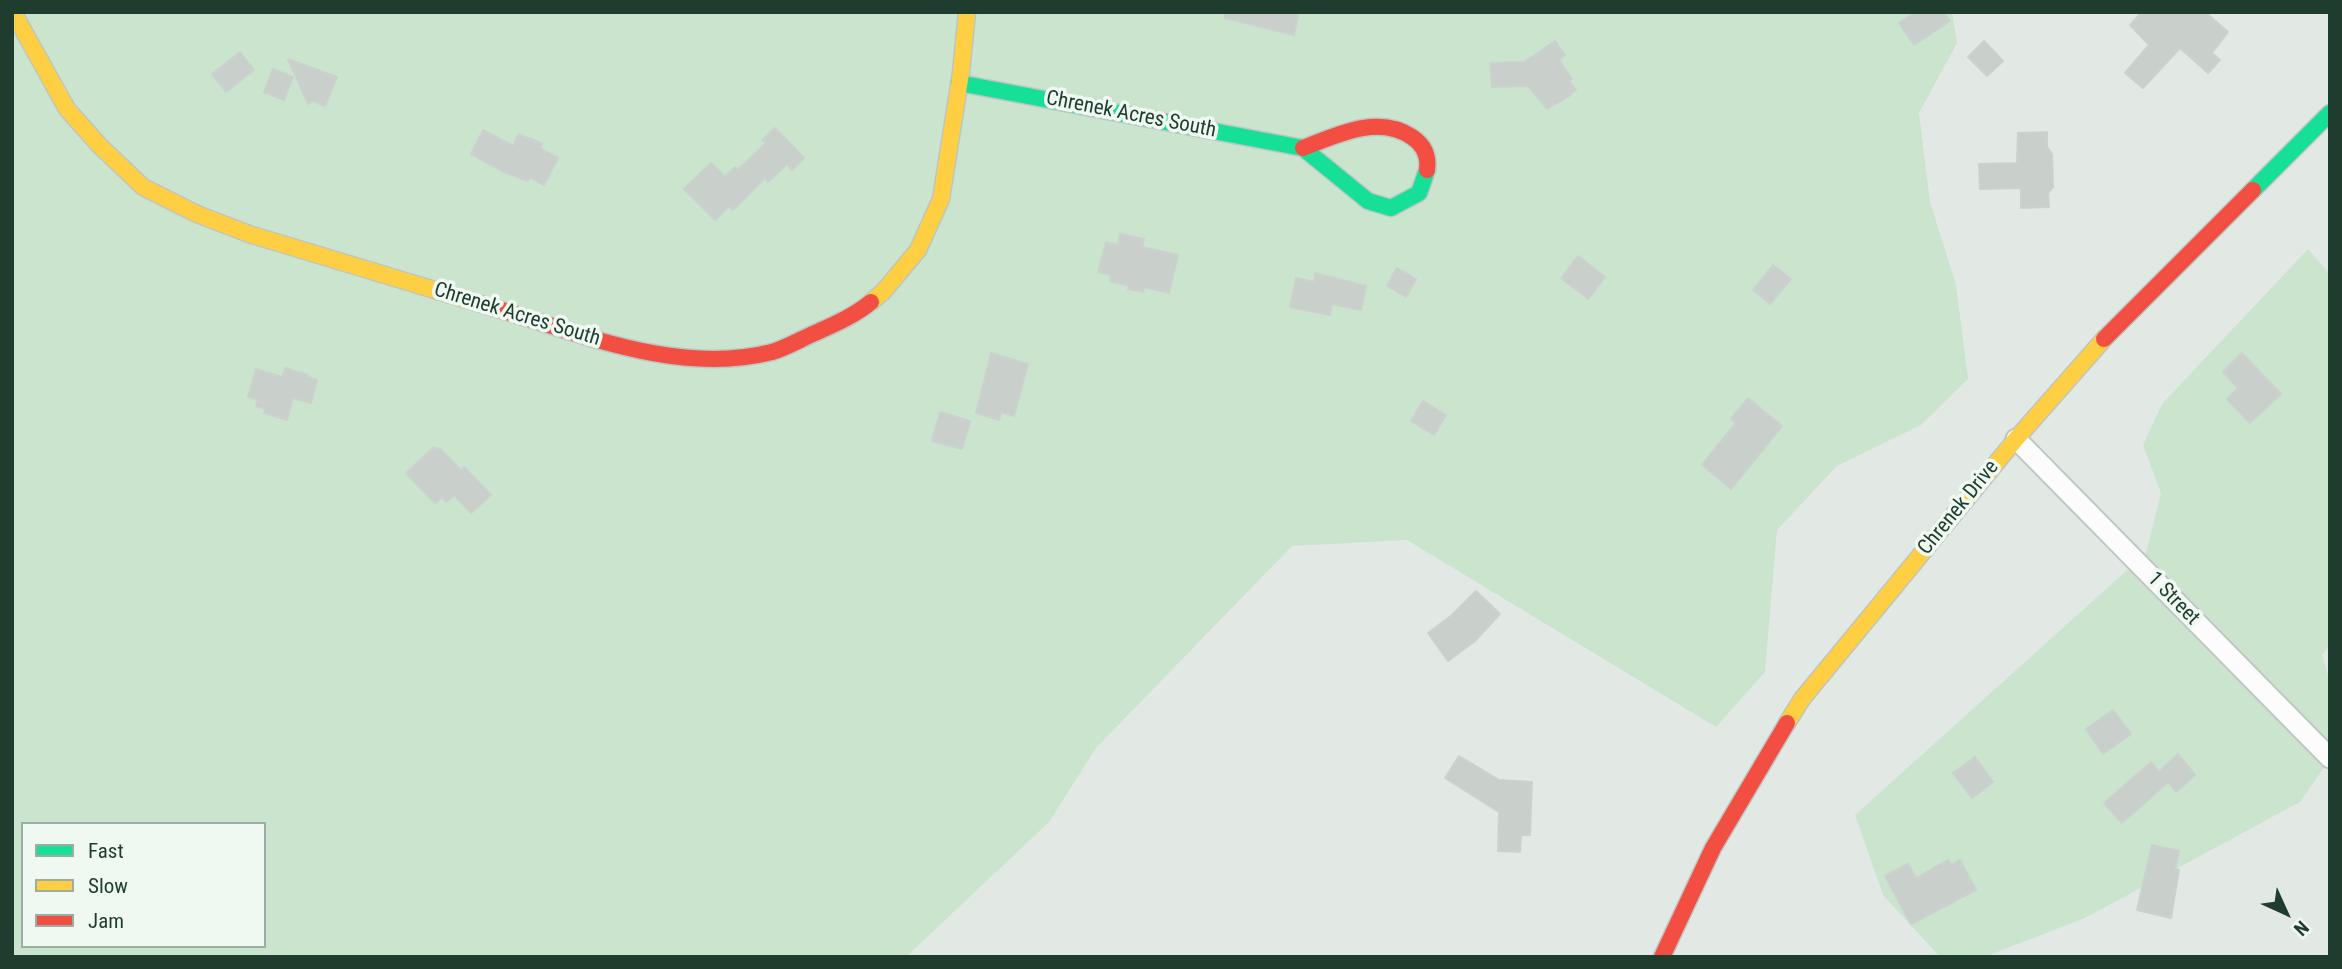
<!DOCTYPE html>
<style>
body{margin:0}
#map{position:relative;width:2342px;height:969px;overflow:hidden;background:#e2e9e5;font-family:"Roboto Condensed",sans-serif}
canvas{display:block}
.frame{position:absolute;inset:0;border:14px solid #1f3d2f;pointer-events:none}
.legend{position:absolute;left:21px;top:822px;width:245px;height:126px;box-sizing:border-box;background:#f0f8f2;border:2px solid #9cada4;margin:0;padding:9px 12px;list-style:none;font-size:21px;color:#1f3d2f}
.legend li{display:flex;align-items:center;gap:14px;height:35px}
.legend b{width:35px;border:2px solid #9cada4}
.north{position:absolute;left:2251px;top:878px;width:70px;height:70px;-webkit-text-stroke:5px #f0f8f2;paint-order:stroke;rotate:135deg;font-size:19px;font-weight:700;line-height:28px;text-align:center;color:#1f3d2f}
.north::after{content:'';display:block;margin:auto;width:24px;height:32px;background:#1f3d2f;clip-path:polygon(50% 0,100% 100%,50% 72%,0 100%)}
</style>
<div id="map">
<canvas width="2342" height="969"></canvas>
<div class="frame"></div>
<ul class="legend">
<li><b style="height:9px;background:#16e098"></b>Fast</li>
<li><b style="height:9px;background:#ffcf43"></b>Slow</li>
<li><b style="height:9px;background:#f24e42"></b>Jam</li>
</ul>
<div class="north">N</div>
</div>
<script>
const ctx = document.querySelector('canvas').getContext('2d');
ctx.lineJoin = 'round';
function fillPath(path, color) {
  ctx.fillStyle = color;
  ctx.fill(path, 'evenodd');
}
function stroke(path, color, width, dash) {
  ctx.strokeStyle = color;
  ctx.lineWidth = width;
  ctx.lineCap = dash ? 'butt' : 'round';
  ctx.setLineDash(dash || []);
  ctx.stroke(path);
}
function label(font, color, halo, rows, align = 'center') {
  ctx.font = font + ' "Roboto Condensed",sans-serif';
  ctx.lineWidth = 7;
  ctx.setLineDash([]);
  ctx.textBaseline = 'middle';
  ctx.strokeStyle = halo;
  ctx.fillStyle = color;
  for (const [text, x, y, turn = 0] of rows) {
    ctx.save();
    ctx.translate(x, y);
    ctx.rotate((+turn || 0) * Math.PI / 180);
    ctx.textAlign = isNaN(turn) ? turn : align;
    if (halo) ctx.strokeText(text, 0, 0);
    ctx.fillText(text, 0, 0);
    ctx.restore();
  }
}
fillPath(new Path2D(`
 M12,12h1940l5,31 -38,70 11,89 26,83 12,94 -47,46 -84,41 -60,64 -12,142 -49,55 -309,-187 -115,6 -196,202 -47,74 -143,135h-894zM23,824h241v122h-241z
 M2308,249l22,25v371l-8,10 8,27v77l-30,43 -215,116 -101,39h-44l-57,-62 -28,-80 291,-262 15,-60 -18,-48 19,-41z`), '#cae4cd');
const building = new Path2D(`
 M1225,12h74l-5,23 -69,-17z
 M1915,12h29l6,9 -36,24 -15,-22z
 M2142,12h63l23,20 -16,21 8,7 -12,13 -28,-25 -37,40 -18,-15 24,-28 -19,-20z
 M1555,41l10,14 -6,5 13,19 -3,2 7,9 -6,4 1,1 -24,14 -19,-23 -36,1 -2,-24 34,-1z
 M1984,41l19,20 -16,15 -19,-19z
 M240,52l14,18 -28,22 -14,-18z
 M288,59l49,18 -12,29 -12,-5 -5,3z
 M273,69l20,8 -9,23 -20,-8z
 M775,128l29,30 -12,12 -5,-6 -19,18 -3,-4 -32,32 -4,-4 -14,14 -31,-31 27,-26 14,14 10,-10 3,3 28,-27 -4,-3z
 M483,130l30,16 6,-12 10,5 1,-1 12,6 -2,4 18,10 -14,27 -15,-8 -1,4 -24,-9 -33,-18z
 M2047,132v15l5,7 1,33 -5,6 1,14 -28,1v-20l-41,1 -1,-25 38,-1 1,-30z
 M1120,234l24,5 -2,8 36,8 -9,38 -25,-6 -1,5 -15,-3 1,-3 -19,-5 1,-6 -13,-3 8,-30 12,3z
 M1578,256l27,21 -17,22 -27,-21z
 M1773,265l18,14 -21,25 -17,-14z
 M1397,268l19,11 -10,18 -19,-11z
 M1315,273l51,13 -5,24 -29,-6 -2,11 -40,-8 6,-29 18,4z
 M991,353l37,11 -14,52 -13,-4 -2,8 -23,-7z
 M2242,353l39,41 -31,29 -23,-24 11,-11 -15,-16z
 M285,368l23,7v2l9,3 -6,23 -18,-5 -6,22 -23,-7 1,-4 -9,-3 2,-6 -10,-3 8,-28 26,8z
 M1748,398l34,28 -51,63 -29,-24 34,-42 -5,-4z
 M1423,401l23,14 -12,20 -23,-14z
 M940,412l30,9 -8,28 -30,-8z
 M434,447l3,3 2,-2 22,22 3,-3 27,28 -20,18 -17,-18 -8,7 -4,-5 -7,6 -29,-30z
 M1476,591l24,23 -25,27 -27,20 -20,-28 24,-18z
 M2113,710l18,24 -28,20 -17,-25z
 M2178,754l17,21 -19,17 -8,-10 -46,41 -18,-20 47,-41 8,10z
 M1459,756l40,24 33,2 -2,53h-9l-1,17 -22,-1 1,-39 -54,-34z
 M1975,757l18,25 -21,16 -19,-25z
 M2152,845l27,6 -4,18 4,1 -8,48 -34,-8z
 M1948,860l3,5 9,-5 16,30 -65,34 -26,-48 23,-12 8,14z`);
fillPath(building, '#c9d0cc');
stroke(building, '#cbd2ce', 2);
const street = new Path2D(`
 M2016,439l314,319`);
const fast = new Path2D(`
 M959,83l344,65 65,53 23,7 28,-15 8,-23
 M2253,190l77,-77`);
const slow = new Path2D(`
 M13,12l54,97 32,36 44,42 54,27 52,20 252,76
 M871,302l12,-10 35,-42 23,-51 20,-126 6,-61
 M1787,723l15,-24 214,-260 88,-100`);
const jam = new Path2D(`
 M1303,148c34,-13 75,-34 109,-11 12,8 17,19 15,33
 M501,310c86,26 180,65 271,42 14,-4 29,-13 43,-19 20,-9 39,-17 56,-31
 M2104,339l149,-149
 M1662,957l51,-109 74,-125`);
stroke(street, '#bfc6c2', 23);
stroke(fast, '#bec6c2', 19);
stroke(slow, '#bec6c2', 19);
stroke(jam, '#bec6c2', 19);
stroke(street, '#fbfcfb', 19);
stroke(fast, '#16e098', 16);
stroke(slow, '#ffcf43', 16);
stroke(jam, '#f24e42', 16);
label('21px', '#1f3d2f', '#f0f8f2', [
 ["Chrenek Acres South",1131,115,11],
 ["Chrenek Acres South",517,315,17],
 ["Chrenek Drive",1959,508,-51],
 ["1 Street",2173,599,46]
]);
</script>
